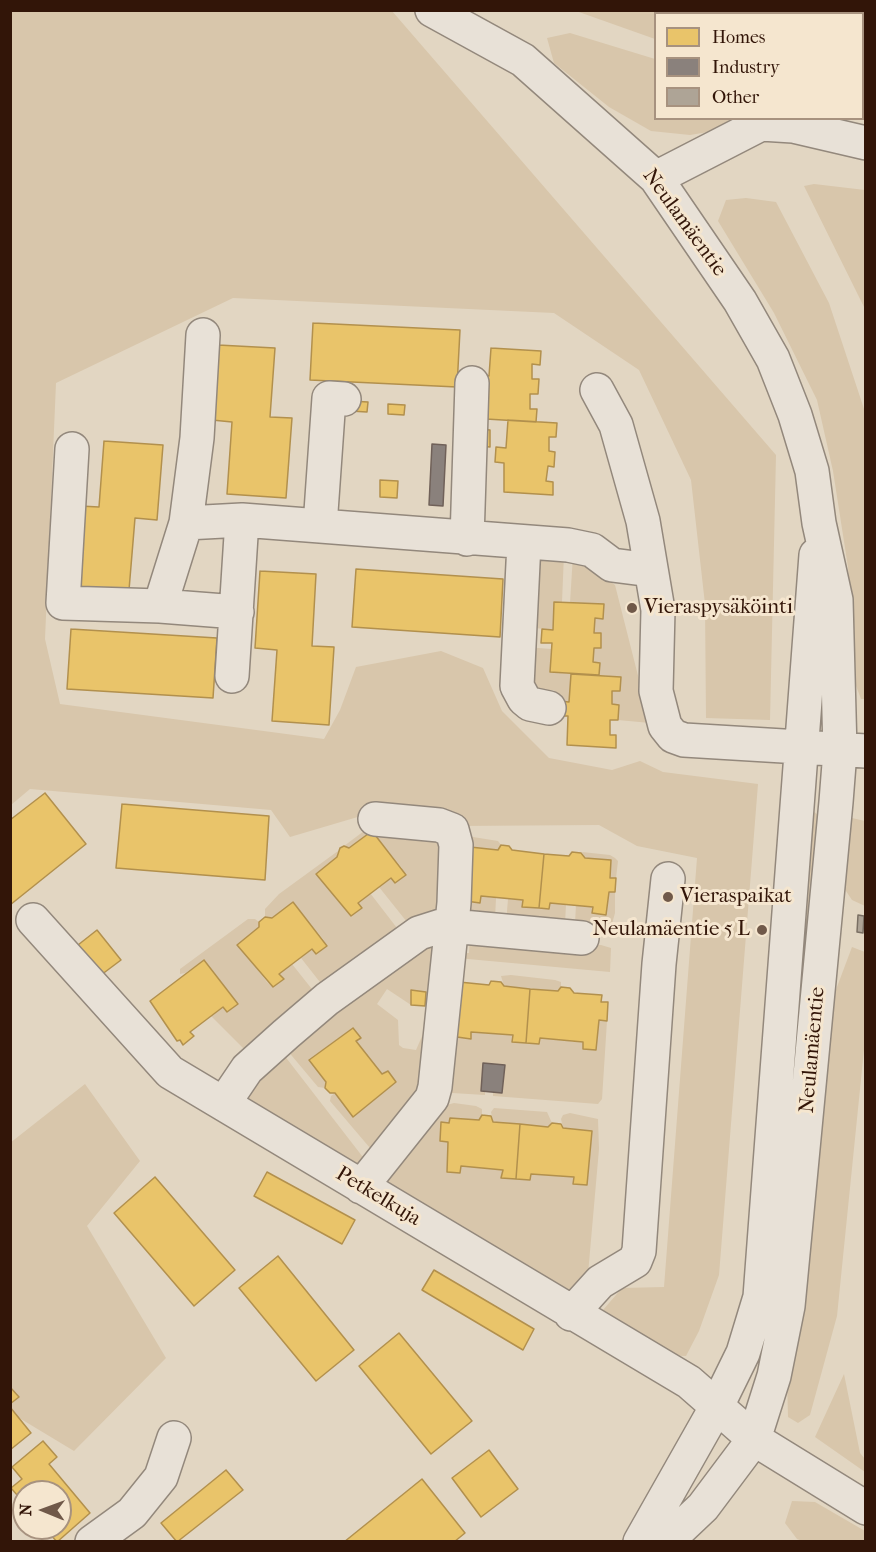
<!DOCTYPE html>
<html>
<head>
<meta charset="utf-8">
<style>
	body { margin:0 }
	#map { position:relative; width:876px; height:1552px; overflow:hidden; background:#e2d6c2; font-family:"IM FELL French Canon",serif }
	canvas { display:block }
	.frame { position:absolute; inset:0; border:12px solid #321508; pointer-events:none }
	.legend { position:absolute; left:654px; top:12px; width:210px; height:108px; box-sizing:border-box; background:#f5e6cf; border:2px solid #a7927f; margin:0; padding:8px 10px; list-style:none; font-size:18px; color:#321508 }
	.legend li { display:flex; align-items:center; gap:12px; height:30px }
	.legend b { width:30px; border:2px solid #a7927f }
	.north { position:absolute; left:12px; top:1480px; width:60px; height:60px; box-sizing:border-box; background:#f5e6cf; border:2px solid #a7927f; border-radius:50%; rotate:271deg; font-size:16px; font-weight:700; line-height:24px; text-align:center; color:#321508 }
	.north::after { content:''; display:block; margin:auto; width:21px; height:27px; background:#705949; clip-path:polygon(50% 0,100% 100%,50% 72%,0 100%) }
</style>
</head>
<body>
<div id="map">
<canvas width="876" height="1552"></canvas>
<div class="frame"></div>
<ul class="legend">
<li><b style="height:16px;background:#e9c46a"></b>Homes</li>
<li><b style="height:16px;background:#8a817c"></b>Industry</li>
<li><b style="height:16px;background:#aea496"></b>Other</li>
</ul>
<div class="north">N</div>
</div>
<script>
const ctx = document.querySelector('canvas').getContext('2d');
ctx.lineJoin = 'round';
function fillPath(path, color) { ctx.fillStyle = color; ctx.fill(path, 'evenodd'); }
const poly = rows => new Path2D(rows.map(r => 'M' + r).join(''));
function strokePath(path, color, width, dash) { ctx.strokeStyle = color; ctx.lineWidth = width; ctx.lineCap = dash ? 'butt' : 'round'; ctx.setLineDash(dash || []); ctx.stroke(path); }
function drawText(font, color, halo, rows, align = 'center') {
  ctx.font = font + ' "IM FELL French Canon",serif'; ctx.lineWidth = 6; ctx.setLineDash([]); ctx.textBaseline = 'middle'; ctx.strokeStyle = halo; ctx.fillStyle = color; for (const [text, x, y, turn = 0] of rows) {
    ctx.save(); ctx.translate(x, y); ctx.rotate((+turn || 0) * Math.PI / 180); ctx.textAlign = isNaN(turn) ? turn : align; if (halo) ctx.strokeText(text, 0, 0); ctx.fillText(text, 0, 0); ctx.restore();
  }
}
const green = poly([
	[688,10,698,13,656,14,655,39,576,11],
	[11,11,392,11,776,455,770,720,706,718,705,604,691,480,639,370,554,313,233,298,56,383,45,639,60,704,324,739,340,710,356,667,441,651,483,668,502,711,549,758,612,770,640,761,663,772,758,784,719,1275,699,1331,686,1356,660,1355,603,1310,622,1288,664,1287,697,858,637,846,599,825,456,826,361,816,290,837,271,810,30,789,11,805],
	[570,33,655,59,656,118,730,119,720,130,690,135,651,131,609,107,554,63,547,38],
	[814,184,865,190,865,309,804,186],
	[746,198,776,202,829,303,865,412,865,699,861,699,855,683,848,567,833,471,817,400,774,313,718,221,726,200],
	[564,554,562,602,554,602,553,630,535,628,529,560],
	[573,555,615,585,650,723,618,720,619,705,612,704,612,691,620,691,621,677,599,675,600,663,593,662,594,648,601,648,601,633,594,633,595,618,603,618,604,605,570,603],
	[526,647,551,649,550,672,571,674,569,702,554,701,554,690,538,690,523,671],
	[813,811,818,815,813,925,792,1149,794,1055],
	[852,818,865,821,865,906,852,900,844,888],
	[368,828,444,834,447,910,411,927,379,887,402,868,372,831,349,848,344,846],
	[473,837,498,841,501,845,498,850,470,847,469,839],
	[338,851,337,857,317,874,351,916,362,908,358,903,370,893,397,928,399,935,323,986,301,958,312,949,327,946,323,939,293,902,272,918,265,917,265,909,279,894],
	[582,852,610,855,615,858,618,861,616,878,610,878,611,860,585,858],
	[609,892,615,892,615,913,610,931,596,934,575,923,576,905,593,907,593,913,605,915],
	[481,896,496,898,495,919,473,923,458,902],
	[508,899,523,900,523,907,549,909,550,903,566,904,565,924,506,923],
	[248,919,255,919,259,922,259,927,238,945,267,982,273,987,283,979,279,974,292,964,319,998,253,1054,244,1049,211,1016,223,1007,227,1012,238,1004,205,960,185,973,180,974,180,969],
	[436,933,427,1008,425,1006,425,992,411,990,411,1005,387,989,377,1004,398,1020,399,1045,403,1048,416,1050,423,1034,435,1035,427,1085,377,1148,370,1148,330,1101,331,1096,335,1093,353,1117,396,1082,388,1071,382,1074,356,1041,361,1038,353,1028,309,1059,326,1082,325,1088,318,1087,287,1050],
	[470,935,601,945,611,948,610,972,457,958,454,953,469,953],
	[852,947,865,952,866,1030,837,1316,810,1415,798,1423,788,1417,787,1379,809,1259,834,995],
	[511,975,555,980,561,982,561,987,558,991,504,986,501,976],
	[599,1020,607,1021,602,1099,598,1104,493,1096,493,1092,502,1093,505,1066,483,1063,481,1091,485,1092,485,1095,452,1093,445,1088,457,1037,470,1039,471,1032,513,1035,513,1042,539,1044,540,1038,596,1044],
	[284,1055,369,1165,361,1172,244,1101,239,1090],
	[85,1084,140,1161,87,1226,166,1358,74,1451,11,1413,10,1143],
	[454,1103,476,1106,482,1109,482,1115,479,1120,450,1118,449,1123,441,1122,440,1141,448,1142,447,1172,460,1173,461,1166,503,1170,502,1177,530,1180,531,1174,573,1177,573,1184,588,1178,592,1131,563,1128,561,1119,563,1115,570,1113,598,1119,599,1149,588,1274,571,1293,379,1182,443,1106],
	[494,1108,547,1112,552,1123,548,1127,493,1122,491,1112],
	[844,1374,860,1453,865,1459,865,1472,815,1437],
	[792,1501,815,1502,865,1531,865,1541,805,1542,797,1539,785,1523]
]);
const homes = poly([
	[313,323,460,330,457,387,310,380,313,323],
	[218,345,275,348,270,417,292,418,286,498,227,494,232,422,212,420,218,345],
	[491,348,541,351,540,365,532,364,532,379,539,379,538,394,530,394,530,409,537,409,536,422,486,419,479,375,489,376,491,348],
	[351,401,368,402,367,412,350,411,351,401],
	[388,404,405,405,404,415,388,414,388,404],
	[508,420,557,423,556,437,549,437,549,451,555,452,554,467,548,466,546,481,553,482,553,495,504,492,504,463,495,462,496,447,506,448,508,420],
	[480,429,490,430,490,447,480,446,480,429],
	[104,441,163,445,157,520,135,518,129,590,73,586,80,506,99,507,104,441],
	[380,480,398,481,397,498,380,497,380,480],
	[356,569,503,579,500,637,352,627,356,569],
	[260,571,316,574,312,646,334,647,329,725,272,721,277,650,255,648,260,571],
	[554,602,604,604,603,619,595,618,594,633,601,633,601,648,594,648,593,662,600,663,599,675,550,672,552,643,541,643,542,629,553,630,554,602],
	[71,629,217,638,213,698,67,689,71,629],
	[571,674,621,677,620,691,612,691,612,704,619,705,618,720,610,720,610,735,616,735,616,748,567,745,568,716,558,716,559,701,569,702,571,674],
	[45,793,86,844,10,905,10,820,45,793],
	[122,804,269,816,265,880,116,868,122,804],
	[372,831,406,875,395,883,391,878,358,903,362,908,351,916,316,874,337,857,340,848,344,846,349,848,372,831],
	[501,845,509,846,512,850,544,854,539,908,522,907,523,900,481,896,480,903,466,901,470,847,498,850,501,845],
	[572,852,581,853,585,858,611,860,610,878,616,878,615,892,609,892,606,915,592,913,593,907,550,903,549,909,539,908,544,854,569,856,572,852],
	[293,902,327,946,316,954,312,949,279,974,284,979,273,987,237,945,259,927,259,922,265,917,272,918,293,902],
	[97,930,121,960,101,975,78,945,97,930],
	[204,960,238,1004,227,1012,223,1007,190,1032,194,1036,183,1045,180,1040,177,1041,150,1001,204,960],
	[491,981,501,982,504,986,530,989,526,1043,512,1042,513,1035,471,1032,471,1039,457,1037,459,982,489,985,491,981],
	[561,987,570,988,574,993,602,995,601,1002,608,1002,607,1021,599,1020,596,1050,583,1049,583,1042,540,1038,539,1044,526,1043,530,989,558,991,561,987],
	[411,990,426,992,425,1006,411,1005,411,990],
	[353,1028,361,1038,356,1041,382,1074,388,1071,396,1082,353,1117,335,1093,330,1093,325,1088,326,1082,309,1060,353,1028],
	[482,1115,491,1116,493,1122,520,1124,516,1179,501,1178,503,1170,461,1166,460,1173,447,1172,448,1142,440,1141,441,1122,449,1123,450,1118,479,1120,482,1115],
	[552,1123,561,1124,563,1128,592,1131,587,1185,573,1184,574,1177,531,1174,530,1180,516,1179,520,1124,548,1127,552,1123],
	[267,1172,355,1220,342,1244,254,1196,267,1172],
	[155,1177,235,1270,194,1306,114,1213,155,1177],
	[278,1256,354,1350,316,1381,239,1288,278,1256],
	[434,1270,534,1329,523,1350,422,1290,434,1270],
	[399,1333,472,1421,431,1454,359,1366,399,1333],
	[10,1387,19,1397,10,1404,10,1387],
	[10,1407,31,1433,10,1450,10,1407],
	[43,1441,57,1457,49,1464,90,1513,57,1542,45,1528,60,1528,60,1492,24,1492,24,1503,11,1488,22,1479,12,1467,43,1441],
	[489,1450,518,1489,481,1517,452,1478,489,1450],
	[226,1470,243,1490,177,1542,161,1523,226,1470],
	[422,1479,465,1533,454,1542,344,1542,422,1479]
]);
const industry = poly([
	[432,444,446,445,443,506,429,505,432,444],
	[483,1063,505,1065,502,1093,481,1091,483,1063]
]);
const building = poly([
	[858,915,864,916,863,933,857,932,858,915]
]);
const minor = poly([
	[432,10,523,60,656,178,740,301,773,359,795,415,812,471,819,523,836,600,840,751,836,802,788,1306,774,1376,754,1439,703,1507,666,1542],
	[656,178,761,124,793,126,866,143],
	[597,390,616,425,643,521,658,610,656,691,665,726,673,736,684,740,866,751],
	[72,449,63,603,160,606,186,523,242,520,568,545,592,550,612,565,651,570],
	[186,523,197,438,203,335],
	[320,526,329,398,344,399],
	[467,539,472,383],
	[524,543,517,686,524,699,530,704,549,708],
	[160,606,237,612],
	[232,676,242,520],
	[33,920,170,1072,689,1382,754,1439,866,1508],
	[224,1103,247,1069,286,1034,327,999,419,933,441,926,451,926,582,938],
	[361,1187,432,1098,435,1087,454,903,456,845,452,830,439,825,375,819],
	[571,1314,600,1282,635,1261,639,1251,659,964,668,879],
	[92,1542,132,1513,161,1477,174,1438],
	[640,1542,717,1406,743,1353,760,1297,816,555]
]);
const markers = [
	[632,608,6,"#705949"],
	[668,897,6,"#705949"],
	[762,930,6,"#705949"]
];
const streetNames = [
	["Neulamäentie",684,223,54],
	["Neulamäentie",813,1050,-85],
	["Petkelkuja",378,1197,31]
];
const poiNames = [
	["Vieraspysäköinti",644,608],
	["Vieraspaikat",680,897],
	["Neulamäentie 5 L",750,930,"right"]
];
fillPath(green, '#d8c6ab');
fillPath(homes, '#e9c46a');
strokePath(homes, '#b2904d', 1.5);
fillPath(industry, '#8a817c');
strokePath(industry, '#706159', 1.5);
fillPath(building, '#aea496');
strokePath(building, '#7a6f63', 1.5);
strokePath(minor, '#93887c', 36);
strokePath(minor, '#e8e1d7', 33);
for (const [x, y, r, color] of markers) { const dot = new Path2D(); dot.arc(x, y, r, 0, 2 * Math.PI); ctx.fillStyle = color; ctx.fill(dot); strokePath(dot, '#f5e6cf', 2); }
drawText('21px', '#321508', '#f5e6cf', streetNames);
drawText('21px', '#321508', '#f5e6cf', poiNames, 'left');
</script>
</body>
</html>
